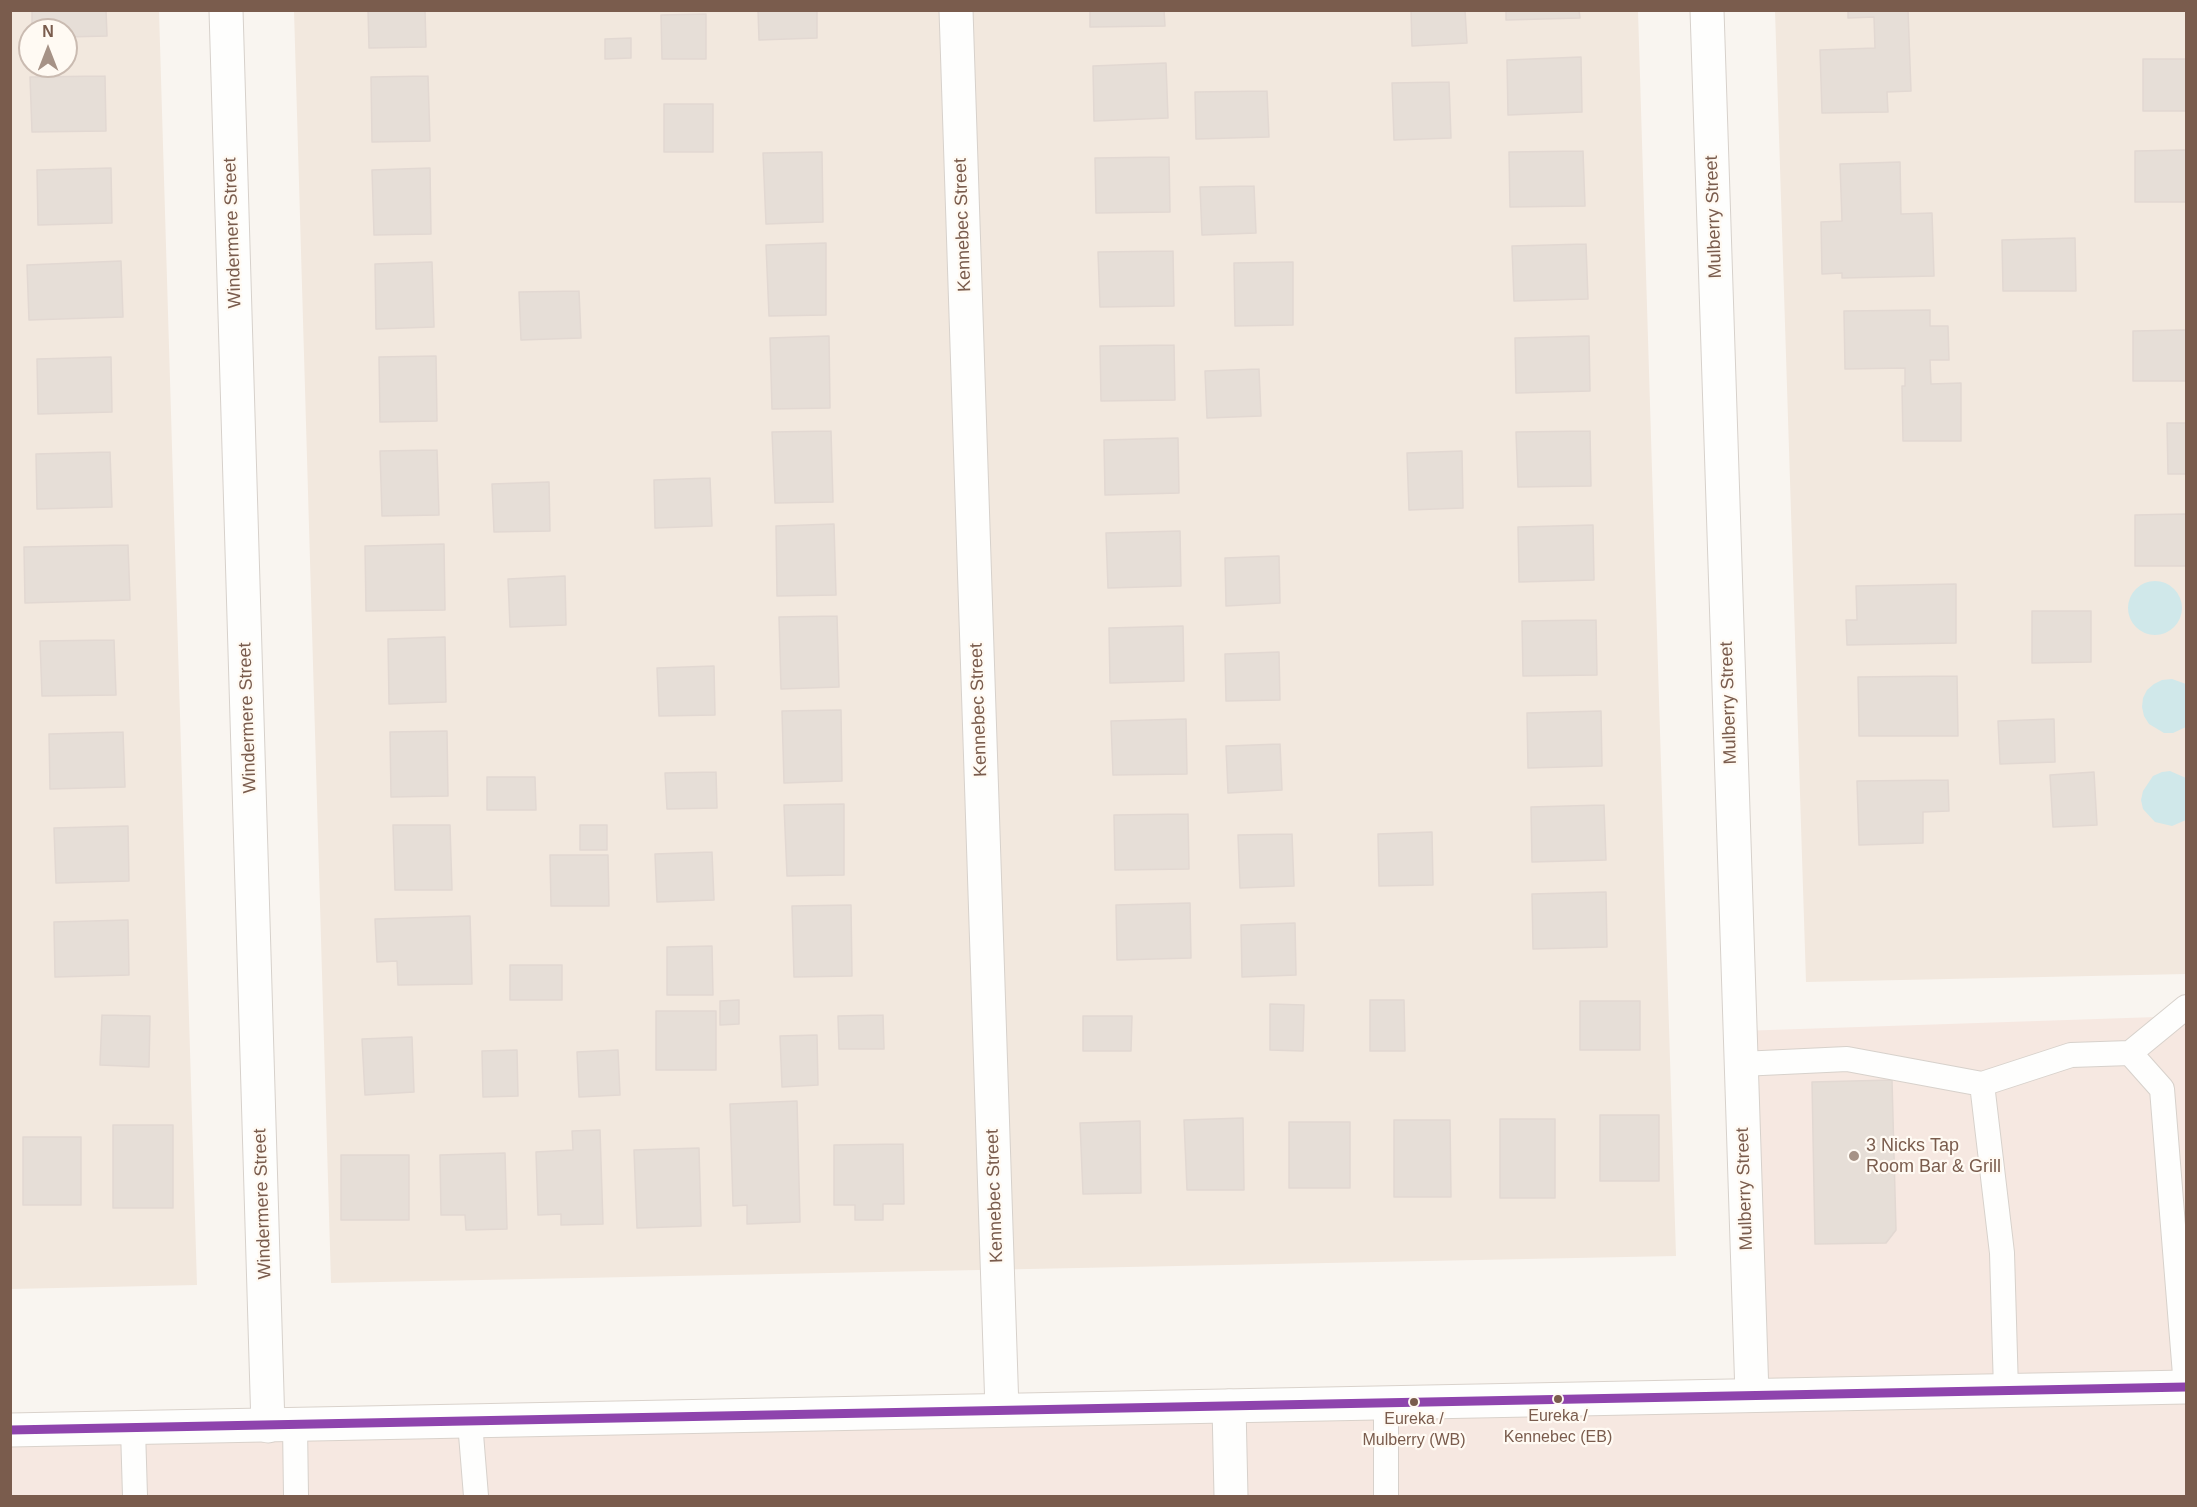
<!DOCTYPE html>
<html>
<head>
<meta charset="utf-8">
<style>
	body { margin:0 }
	#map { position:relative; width:2197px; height:1507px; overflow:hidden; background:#f9f5f0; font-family:Helvetica,sans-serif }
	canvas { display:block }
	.frame { position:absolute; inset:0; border:12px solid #7a5c4d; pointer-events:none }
	.north { position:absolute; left:18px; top:18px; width:60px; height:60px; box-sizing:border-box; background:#fffaf3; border:2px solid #cabbb1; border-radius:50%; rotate:0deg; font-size:16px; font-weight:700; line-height:24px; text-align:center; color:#7a5c4d }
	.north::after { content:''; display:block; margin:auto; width:21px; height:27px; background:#a69286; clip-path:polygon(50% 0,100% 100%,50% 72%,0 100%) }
</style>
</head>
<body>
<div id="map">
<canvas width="2197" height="1507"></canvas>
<div class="frame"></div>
<div class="north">N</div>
</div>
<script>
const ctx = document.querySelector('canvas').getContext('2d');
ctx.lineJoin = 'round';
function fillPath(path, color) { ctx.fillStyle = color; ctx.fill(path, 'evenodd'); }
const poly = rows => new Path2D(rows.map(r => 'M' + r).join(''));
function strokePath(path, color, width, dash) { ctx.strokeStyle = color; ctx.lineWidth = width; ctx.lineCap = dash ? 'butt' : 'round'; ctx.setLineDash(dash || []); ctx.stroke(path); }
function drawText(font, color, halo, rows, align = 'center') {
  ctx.font = font + ' Helvetica,sans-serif'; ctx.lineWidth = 4.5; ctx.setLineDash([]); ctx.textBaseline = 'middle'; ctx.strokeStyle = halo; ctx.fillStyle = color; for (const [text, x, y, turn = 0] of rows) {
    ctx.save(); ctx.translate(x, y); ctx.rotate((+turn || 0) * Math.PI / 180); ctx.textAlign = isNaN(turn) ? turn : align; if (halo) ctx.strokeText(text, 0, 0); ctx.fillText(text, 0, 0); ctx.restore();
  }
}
const residential = poly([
	[10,11,159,11,197,1285,11,1289],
	[30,30,66,30,66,66,30,66],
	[294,11,1638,11,1676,1256,331,1283],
	[1775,11,2186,11,2186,974,1806,982]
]);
const commercial = poly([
	[2186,1016,2186,1496,11,1496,10,1430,1751,1395,1740,1031]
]);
const water = poly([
	'2128 608a27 27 0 1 1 54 0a27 27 0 1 1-54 0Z',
	[2172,679,2186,684,2186,727,2173,733,2164,733,2149,724,2144,716,2142,707,2143,698,2147,690,2154,684,2162,680],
	[2170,771,2186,778,2186,820,2172,826,2155,822,2143,809,2141,800,2143,791,2153,776,2162,772]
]);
const building = poly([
	[32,10,106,10,107,36,66,37,66,30,32,30,32,10],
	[368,10,425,10,426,47,369,48,368,10],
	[758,10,817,10,817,38,759,40,758,10],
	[1090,10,1164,10,1165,26,1090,27,1090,10],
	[1411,10,1465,10,1467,43,1412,46,1411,10],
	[1506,10,1579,10,1580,18,1506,20,1506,10],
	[1848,10,1908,10,1911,91,1887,92,1888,112,1822,113,1820,50,1875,48,1874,17,1848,18,1848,10],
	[706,14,706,59,662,59,661,15,706,14],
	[631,38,631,58,605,59,605,39,631,38],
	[1581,57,1582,112,1508,115,1507,60,1581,57],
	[2143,59,2186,59,2186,111,2143,111,2143,59],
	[1166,63,1168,118,1094,121,1093,66,1166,63],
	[105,76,106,131,32,132,30,77,105,76],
	[428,76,430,141,372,142,371,77,428,76],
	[1449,82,1451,138,1394,140,1392,83,1449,82],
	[1267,91,1269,137,1196,139,1195,92,1267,91],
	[664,104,713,104,713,152,664,152,664,104],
	[2186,150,2186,202,2135,202,2135,151,2186,150],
	[1583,151,1585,206,1510,207,1509,152,1583,151],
	[822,152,823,222,766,224,763,153,822,152],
	[1169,157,1170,212,1096,213,1095,158,1169,157],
	[1900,162,1901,214,1932,213,1934,276,1842,278,1842,273,1822,274,1821,222,1842,221,1840,164,1900,162],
	[111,168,112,223,38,225,37,170,111,168],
	[430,168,431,234,374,235,372,170,430,168],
	[1254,186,1256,233,1202,235,1200,187,1254,186],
	[2075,238,2076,291,2003,291,2002,240,2075,238],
	[826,243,826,315,769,316,766,245,826,243],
	[1586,244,1588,299,1514,301,1512,246,1586,244],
	[1173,251,1174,306,1100,307,1098,252,1173,251],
	[121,261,123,317,29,320,27,265,121,261],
	[432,262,434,327,376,329,375,264,432,262],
	[1293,262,1293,325,1235,326,1234,263,1293,262],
	[579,291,581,338,521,340,519,292,579,291],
	[1930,310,1930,326,1948,326,1949,360,1930,360,1931,384,1961,383,1961,441,1903,441,1902,386,1905,386,1905,368,1845,369,1844,311,1930,310],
	[2186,330,2186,381,2133,381,2133,331,2186,330],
	[829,336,830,408,772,409,770,338,829,336],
	[1589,336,1590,391,1516,393,1515,338,1589,336],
	[1174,345,1175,400,1101,401,1100,346,1174,345],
	[436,356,437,421,380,422,379,357,436,356],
	[111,357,112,412,38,414,37,359,111,357],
	[1259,369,1261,416,1207,418,1205,371,1259,369],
	[2167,423,2186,423,2186,474,2168,474,2167,423],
	[831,431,833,502,775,503,772,432,831,431],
	[1590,431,1591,486,1518,487,1516,432,1590,431],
	[1178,438,1179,493,1105,495,1104,440,1178,438],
	[437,450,439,515,382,516,380,451,437,450],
	[1462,451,1463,508,1409,510,1407,453,1462,451],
	[110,452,112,507,37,509,36,454,110,452],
	[710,478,712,526,655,528,654,480,710,478],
	[549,482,550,531,494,532,492,484,549,482],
	[2186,514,2186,566,2135,566,2135,515,2186,514],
	[834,524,836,595,777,596,776,526,834,524],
	[1593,525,1594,580,1519,582,1518,527,1593,525],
	[1180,531,1181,586,1108,588,1106,533,1180,531],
	[444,544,445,610,366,611,365,546,444,544],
	[128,545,130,600,25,603,24,547,128,545],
	[1279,556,1280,603,1226,606,1225,558,1279,556],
	[565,576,566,625,510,627,508,579,565,576],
	[1956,584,1956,643,1847,645,1846,620,1857,620,1856,586,1956,584],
	[2032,611,2091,611,2091,662,2032,663,2032,611],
	[837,616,839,687,781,689,779,617,837,616],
	[1596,620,1597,675,1523,676,1522,621,1596,620],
	[1183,626,1184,681,1110,683,1109,628,1183,626],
	[445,637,446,702,389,704,388,639,445,637],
	[114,640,116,695,42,696,40,641,114,640],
	[1279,652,1280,700,1226,701,1225,654,1279,652],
	[714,666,715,715,659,716,657,668,714,666],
	[1957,676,1958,736,1859,736,1858,677,1957,676],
	[841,710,842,781,784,783,782,711,841,710],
	[1601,711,1602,766,1528,768,1527,713,1601,711],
	[1186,719,1187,774,1113,775,1111,721,1186,719],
	[2054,719,2055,762,2000,764,1998,721,2054,719],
	[447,731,448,796,391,797,390,732,447,731],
	[123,732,125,787,50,789,49,734,123,732],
	[1280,744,1282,790,1228,793,1226,746,1280,744],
	[716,772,717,808,667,809,665,773,716,772],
	[2094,772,2097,825,2053,827,2050,775,2094,772],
	[487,777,535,777,536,810,487,810,487,777],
	[1948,780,1949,811,1923,812,1923,843,1859,845,1857,781,1948,780],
	[844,804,844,875,787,876,784,805,844,804],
	[1604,805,1606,860,1532,862,1531,807,1604,805],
	[1188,814,1189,869,1115,870,1114,815,1188,814],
	[393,825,450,825,452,890,395,890,393,825],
	[580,825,607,825,607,850,580,850,580,825],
	[128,826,129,881,56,883,54,828,128,826],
	[1432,832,1433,885,1379,886,1378,834,1432,832],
	[1292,834,1294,886,1240,888,1238,835,1292,834],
	[712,852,714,900,657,902,655,854,712,852],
	[550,855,608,855,609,906,551,906,550,855],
	[1606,892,1607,947,1533,949,1532,894,1606,892],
	[1190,903,1191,958,1117,960,1116,905,1190,903],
	[851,905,852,976,794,977,792,906,851,905],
	[470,916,472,984,398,985,397,961,377,962,375,919,470,916],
	[128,920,129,975,55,977,54,922,128,920],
	[1295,923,1296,975,1242,977,1241,925,1295,923],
	[712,946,713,995,667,995,667,947,712,946],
	[510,965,562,965,562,1000,510,1000,510,965],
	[739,1000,739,1024,720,1025,720,1001,739,1000],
	[1370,1000,1404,1000,1405,1051,1370,1051,1370,1000],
	[1580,1001,1640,1001,1640,1050,1580,1050,1580,1001],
	[1270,1004,1304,1005,1303,1051,1270,1050,1270,1004],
	[656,1011,716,1011,716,1070,656,1070,656,1011],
	[102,1015,150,1016,149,1067,100,1065,102,1015],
	[883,1015,884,1049,839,1049,838,1016,883,1015],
	[1083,1016,1132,1016,1131,1051,1083,1051,1083,1016],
	[817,1035,818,1085,782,1087,780,1036,817,1035],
	[412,1037,414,1092,365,1095,362,1039,412,1037],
	[517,1050,518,1096,483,1097,482,1051,517,1050],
	[618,1050,620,1095,579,1097,577,1052,618,1050],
	[1892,1080,1896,1230,1886,1243,1815,1244,1812,1082,1892,1080],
	[797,1101,800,1222,747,1224,747,1205,733,1206,730,1104,797,1101],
	[1600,1115,1659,1115,1659,1181,1600,1181,1600,1115],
	[1243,1118,1244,1190,1187,1190,1184,1120,1243,1118],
	[1500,1119,1555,1119,1555,1198,1500,1198,1500,1119],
	[1394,1120,1450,1120,1451,1197,1394,1197,1394,1120],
	[1140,1121,1141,1193,1083,1194,1080,1123,1140,1121],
	[1289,1122,1350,1122,1350,1188,1289,1188,1289,1122],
	[113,1125,173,1125,173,1208,113,1208,113,1125],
	[600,1130,603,1224,561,1225,561,1214,538,1215,536,1152,573,1150,572,1131,600,1130],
	[23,1137,81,1137,81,1205,23,1205,23,1137],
	[903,1144,904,1204,883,1204,883,1220,855,1220,855,1205,834,1205,834,1145,903,1144],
	[699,1148,701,1226,637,1228,634,1150,699,1148],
	[505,1153,507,1229,466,1230,465,1215,441,1215,440,1155,505,1153],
	[341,1155,409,1155,409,1220,341,1220,341,1155]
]);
const service = poly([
	[2130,1053,2186,1007],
	[1741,1064,1847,1059,1982,1084,2002,1253,2006,1390],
	[1982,1084,2071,1055,2130,1053,2162,1089,2186,1387],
	[1386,1403,1386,1496],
	[470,1422,476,1496],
	[295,1425,296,1496],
	[133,1429,135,1496]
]);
const minor = poly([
	[226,10,268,1426],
	[956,10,1002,1410],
	[1707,10,1752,1395],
	[1229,1406,1231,1496]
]);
const secondary = poly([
	[10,1430,2186,1387]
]);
const bus1 = poly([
	[10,1430,2186,1387]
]);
const markers = [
	[1854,1156,6,"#a69286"],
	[1558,1399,5,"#7a5c4d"],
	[1414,1402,5,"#7a5c4d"]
];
const busNames = [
	["Eureka /",1558,1417],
	["Kennebec (EB)",1558,1438],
	["Eureka /",1414,1420],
	["Mulberry (WB)",1414,1441]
];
const streetNames = [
	["Mulberry Street",1714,217,-92],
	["Kennebec Street",963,225,-92],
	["Windermere Street",233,233,-92],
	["Mulberry Street",1729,703,-92],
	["Kennebec Street",979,710,-92],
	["Windermere Street",248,718,-92],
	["Mulberry Street",1745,1189,-92],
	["Kennebec Street",995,1196,-92],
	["Windermere Street",263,1204,-92]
];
const poiNames = [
	["3 Nicks Tap",1866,1146],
	["Room Bar & Grill",1866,1167]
];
fillPath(residential, '#f2e8de');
fillPath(commercial, '#f6e8e1');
fillPath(water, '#d0e8ea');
fillPath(building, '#e6ded7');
strokePath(building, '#e2d8d2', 1.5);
strokePath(service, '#d7d1cb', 26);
strokePath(minor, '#d7d1cb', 35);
strokePath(secondary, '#d9d2cb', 35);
strokePath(service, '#fefefd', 24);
strokePath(minor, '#fefefd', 33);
strokePath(secondary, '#fefefd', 33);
strokePath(bus1, '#8e44ad', 9);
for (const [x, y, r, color] of markers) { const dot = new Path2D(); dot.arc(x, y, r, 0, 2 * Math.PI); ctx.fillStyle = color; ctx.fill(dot); strokePath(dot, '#fffaf3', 2); }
drawText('16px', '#7a5c4d', '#fffaf3', busNames);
drawText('18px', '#7a5c4d', '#fffaf3', streetNames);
drawText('18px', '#7a5c4d', '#fffaf3', poiNames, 'left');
</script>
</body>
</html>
